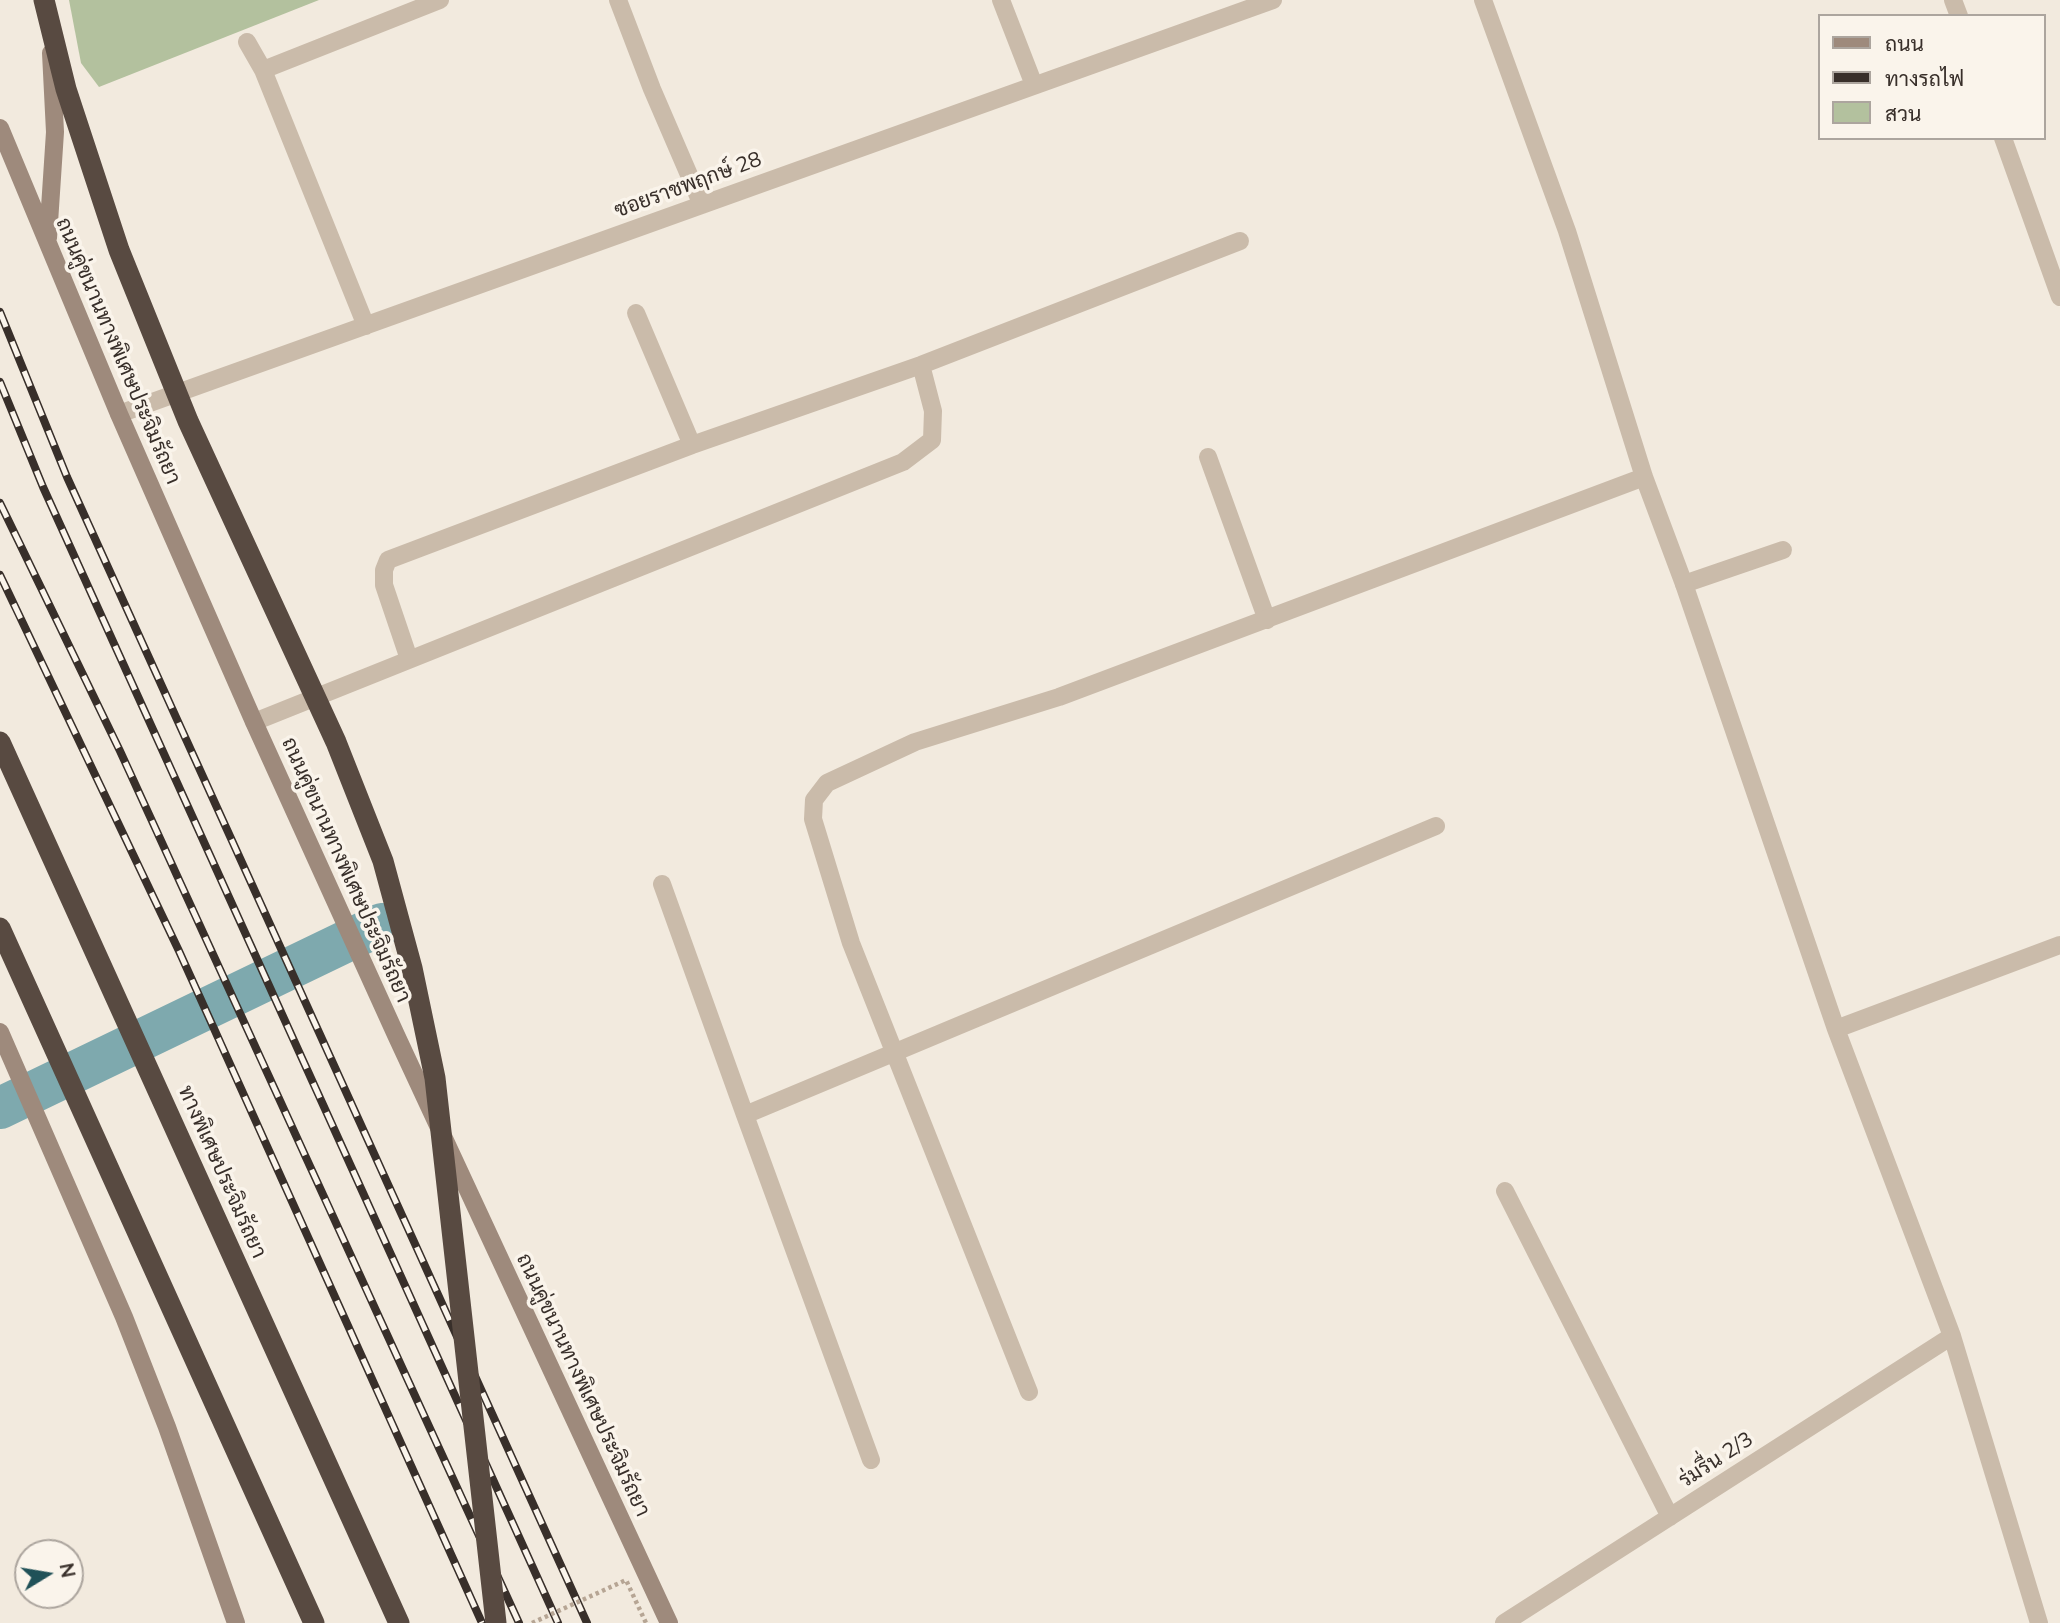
<!DOCTYPE html>
<html>
<head>
<meta charset="utf-8">
<style>
	body { margin:0 }
	#map { position:relative; width:2060px; height:1623px; overflow:hidden; background:#f2eade; font-family:Mulish,Sarabun,sans-serif }
	canvas { display:block }
	.legend { position:absolute; left:1818px; top:14px; width:228px; height:126px; box-sizing:border-box; background:#faf4eb; border:2px solid #aca59e; margin:0; padding:9px 12px; list-style:none; font-size:21px; color:#382f2a }
	.legend li { display:flex; align-items:center; gap:14px; height:35px }
	.legend b { width:35px; border:2px solid #aca59e }
	.north { position:absolute; left:14px; top:1539px; width:70px; height:70px; box-sizing:border-box; background:#faf4eb; border:2px solid #aca59e; border-radius:50%; rotate:79deg; font-size:19px; font-weight:700; line-height:28px; text-align:center; color:#382f2a }
	.north::after { content:''; display:block; margin:auto; width:24px; height:32px; background:#205158; clip-path:polygon(50% 0,100% 100%,50% 72%,0 100%) }
</style>
</head>
<body>
<div id="map">
<canvas width="2060" height="1623"></canvas>
<ul class="legend">
<li><b style="height:9px;background:#9e8a7c"></b>ถนน</li>
<li><b style="height:9px;background:#382f2a"></b>ทางรถไฟ</li>
<li><b style="height:19px;background:#b3c19e"></b>สวน</li>
</ul>
<div class="north">N</div>
</div>
<script>
const ctx = document.querySelector('canvas').getContext('2d');
ctx.lineJoin = 'round';
function fillPath(path, color) { ctx.fillStyle = color; ctx.fill(path, 'evenodd'); }
const poly = rows => new Path2D(rows.map(r => 'M' + r).join(''));
function strokePath(path, color, width, dash) { ctx.strokeStyle = color; ctx.lineWidth = width; ctx.lineCap = dash ? 'butt' : 'round'; ctx.setLineDash(dash || []); ctx.stroke(path); }
function drawText(font, color, halo, rows, align = 'center') {
  ctx.font = font + ' Mulish,Sarabun,sans-serif'; ctx.lineWidth = 7; ctx.setLineDash([]); ctx.textBaseline = 'middle'; ctx.strokeStyle = halo; ctx.fillStyle = color; for (const [text, x, y, turn = 0] of rows) {
    ctx.save(); ctx.translate(x, y); ctx.rotate((+turn || 0) * Math.PI / 180); ctx.textAlign = isNaN(turn) ? turn : align; if (halo) ctx.strokeText(text, 0, 0); ctx.fillText(text, 0, 0); ctx.restore();
  }
}
const green = poly([
	[69,0,319,0,99,87,81,63]
]);
const canal = poly([
	[0,1108,382,924]
]);
const lane = poly([
	[636,313,692,445],
	[1208,457,1267,620],
	[1684,584,1783,550],
	[409,659,384,585,384,570,388,560,692,445,921,365,1240,241],
	[254,722,903,462,932,440,933,411,921,365]
]);
const street = poly([
	[618,0,652,89,702,205],
	[1001,0,1034,85],
	[1483,0,1567,231,1644,477,1684,584,1836,1029,1952,1336,2039,1623],
	[1953,0,1959,16],
	[247,42,263,70,366,326],
	[263,70,440,0],
	[2003,138,2060,297],
	[119,414,1273,0],
	[662,884,745,1115,1436,826],
	[1836,1029,2060,945],
	[745,1115,871,1460],
	[1505,1191,1670,1517],
	[1029,1392,851,943,813,819,814,800,827,783,915,742,1059,697,1644,477],
	[1504,1623,1952,1336]
]);
const secondary = poly([
	[0,128,119,414,254,722,396,1035,669,1623],
	[48,238,55,132,51,53],
	[0,1032,124,1317,167,1427,236,1623]
]);
const highway = poly([
	[0,742,399,1623],
	[0,928,314,1623]
]);
const rail = poly([
	[0,312,67,477,587,1623],
	[0,382,43,487,558,1623],
	[0,503,120,751,519,1623],
	[0,575,179,951,482,1623]
]);
const pathBridge = poly([
	[532,1623,626,1580,646,1623]
]);
const highwayBridge = poly([
	[44,0,66,89,119,250,188,421,336,742,383,861,412,968,435,1078,496,1623]
]);
const streetNames = [
	["ซอยราชพฤกษ์ 28",688,185,-20],
	["ถนนคู่ขนานทางพิเศษประจิมรัถยา",118,351,67],
	["ถนนคู่ขนานทางพิเศษประจิมรัถยา",346,870,66],
	["ทางพิเศษประจิมรัถยา",222,1172,66],
	["ถนนคู่ขนานทางพิเศษประจิมรัถยา",583,1385,65],
	["ร่มรื่น 2/3",1716,1460,-33]
];
fillPath(green, '#b3c19e');
strokePath(canal, '#7ea9ae', 42);
strokePath(lane, '#cabbaa', 18);
strokePath(street, '#cabbaa', 18);
strokePath(secondary, '#9e8a7c', 18);
strokePath(highway, '#584a41', 21);
strokePath(rail, '#382f2a', 8);
strokePath(rail, '#faf4eb', 5, [16]);
strokePath(pathBridge, '#b6a594', 4.5, [3.5, 3.5]);
strokePath(highwayBridge, '#584a41', 21);
drawText('21px', '#382f2a', '#faf4eb', streetNames);
</script>
</body>
</html>
